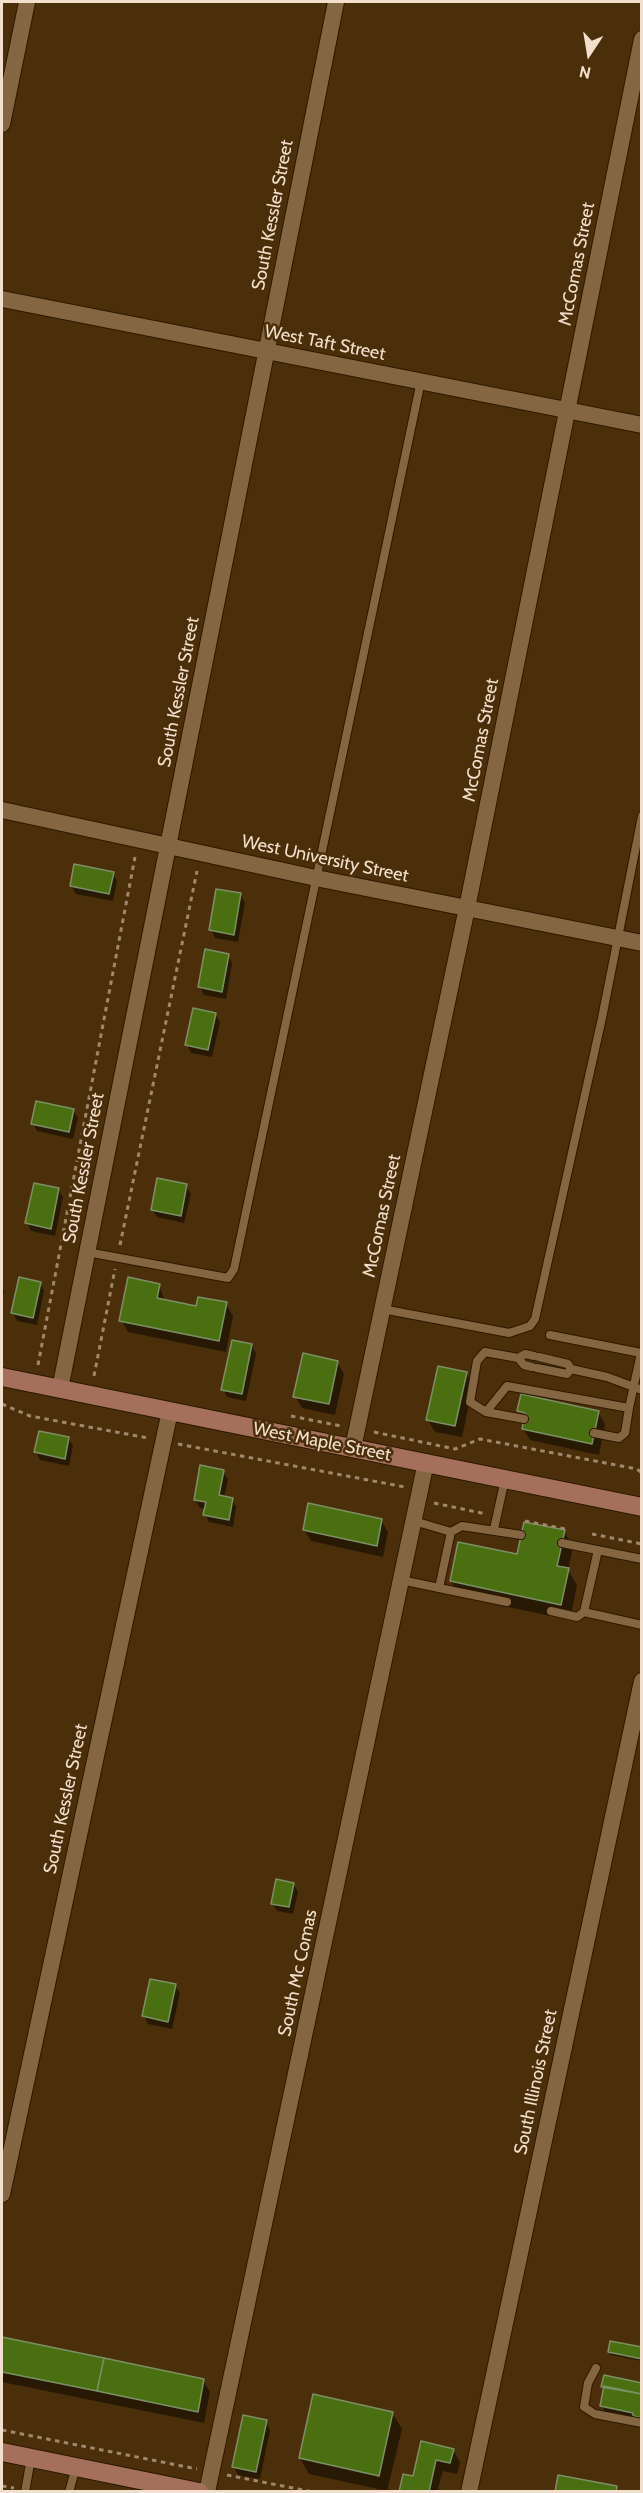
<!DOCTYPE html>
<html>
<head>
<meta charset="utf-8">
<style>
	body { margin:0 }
	#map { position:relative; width:643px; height:2493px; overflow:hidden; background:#4b2f0a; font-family:Cabin,sans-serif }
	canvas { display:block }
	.frame { position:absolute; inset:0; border:3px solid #f2e0cd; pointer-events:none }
	.north { position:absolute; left:559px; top:24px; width:60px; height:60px; -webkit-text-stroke:4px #4b2f0a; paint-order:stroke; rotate:192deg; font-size:16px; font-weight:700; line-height:24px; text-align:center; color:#f2e0cd }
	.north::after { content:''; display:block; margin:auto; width:21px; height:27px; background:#f2e0cd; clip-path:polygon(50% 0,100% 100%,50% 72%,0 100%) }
</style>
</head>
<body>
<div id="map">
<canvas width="643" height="2493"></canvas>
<div class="frame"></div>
<div class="north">N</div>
</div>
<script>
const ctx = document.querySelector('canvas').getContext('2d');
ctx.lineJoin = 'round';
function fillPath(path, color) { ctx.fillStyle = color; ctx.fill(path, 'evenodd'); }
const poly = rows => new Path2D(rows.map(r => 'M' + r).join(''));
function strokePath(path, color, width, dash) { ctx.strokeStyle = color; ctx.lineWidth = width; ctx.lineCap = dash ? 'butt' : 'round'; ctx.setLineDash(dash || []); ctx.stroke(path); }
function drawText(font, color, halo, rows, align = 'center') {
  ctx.font = font + ' Cabin,sans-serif'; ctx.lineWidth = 5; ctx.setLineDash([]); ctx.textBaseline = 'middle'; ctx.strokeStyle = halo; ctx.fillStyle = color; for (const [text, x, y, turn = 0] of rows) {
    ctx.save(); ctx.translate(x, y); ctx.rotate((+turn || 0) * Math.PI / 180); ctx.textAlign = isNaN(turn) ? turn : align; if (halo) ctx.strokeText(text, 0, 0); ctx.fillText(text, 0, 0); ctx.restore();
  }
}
const shadow = poly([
	[113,874,117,881,113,901,76,894,71,886],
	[241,895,245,903,238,942,215,938,211,930],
	[228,955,232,963,226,999,204,995,200,987],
	[215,1014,220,1022,212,1057,191,1053,187,1045],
	[73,1110,78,1118,73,1139,37,1131,33,1124],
	[186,1186,191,1194,184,1223,157,1217,152,1209],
	[58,1189,63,1197,55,1236,31,1231,27,1223],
	[40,1283,44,1291,37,1325,17,1321,13,1313],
	[159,1285,165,1301,197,1307,226,1304,233,1316,226,1352,128,1332,121,1320],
	[2,1286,4,1291,2,1304],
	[252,1346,256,1354,246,1401,227,1397,223,1389],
	[337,1362,344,1374,335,1415,302,1408,295,1396],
	[466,1373,473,1385,462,1437,435,1432,428,1420],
	[519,1411,598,1412,605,1424,599,1455,530,1440,523,1429,525,1421],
	[68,1438,73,1446,69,1466,40,1460,36,1452],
	[223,1472,228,1479,224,1498,232,1499,236,1507,233,1527,209,1522,205,1514,206,1509,200,1508,195,1500],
	[381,1520,388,1532,383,1557,311,1541,304,1530],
	[564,1531,573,1547,568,1570,577,1585,570,1620,460,1597,451,1581,518,1556],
	[293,1884,298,1892,293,1914,277,1911,272,1903],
	[175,1986,180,1993,172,2029,148,2024,144,2016],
	[2,2338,203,2380,210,2392,204,2423,2,2382],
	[642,2349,642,2361,611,2355,609,2352],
	[642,2384,642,2426,608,2417,601,2405,605,2389],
	[392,2413,402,2429,387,2491,309,2474,300,2458],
	[266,2422,270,2430,260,2479,238,2475,234,2467],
	[423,2443,453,2450,460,2462,457,2474,443,2471,437,2492,400,2492,414,2478]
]);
const building = poly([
	[74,864,114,872,109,894,70,886,74,864],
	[216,889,241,893,234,935,209,930,216,889],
	[205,949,229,954,222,992,198,987,205,949],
	[193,1008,216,1013,208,1050,185,1045,193,1008],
	[36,1101,74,1109,69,1132,31,1124,36,1101],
	[157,1178,187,1184,181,1216,151,1210,157,1178],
	[34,1183,59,1188,51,1229,25,1223,34,1183],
	[19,1277,41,1282,33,1318,11,1313,19,1277],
	[128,1277,160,1284,157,1298,196,1306,198,1297,227,1302,219,1341,119,1321,128,1277],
	[232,1340,252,1344,242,1394,221,1390,232,1340],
	[303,1353,338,1361,329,1404,293,1397,303,1353],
	[438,1366,467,1372,455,1426,426,1420,438,1366],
	[521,1394,599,1411,592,1444,522,1429,525,1413,517,1411,521,1394],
	[39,1431,69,1437,65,1459,34,1452,39,1431],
	[200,1465,224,1470,219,1495,233,1498,229,1520,203,1515,206,1502,194,1500,200,1465],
	[308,1503,382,1519,377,1546,303,1530,308,1503],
	[524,1522,565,1530,557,1566,569,1568,561,1605,450,1581,458,1542,517,1554,524,1522],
	[276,1879,294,1883,289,1907,271,1904,276,1879],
	[150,1979,176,1984,168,2022,142,2016,150,1979],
	[2,2337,104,2358,97,2391,2,2372,2,2337],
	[610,2341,642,2347,642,2359,608,2352,610,2341],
	[104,2358,204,2379,198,2412,97,2391,104,2358],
	[604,2375,642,2383,642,2394,601,2387,604,2375],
	[604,2386,642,2394,642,2418,633,2416,633,2413,600,2406,604,2386],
	[313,2394,393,2412,379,2476,299,2458,313,2394],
	[243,2415,267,2420,256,2472,232,2467,243,2415],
	[421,2441,454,2449,450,2463,436,2460,429,2492,399,2492,403,2474,413,2476,421,2441],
	[558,2475,617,2486,616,2492,555,2492,558,2475]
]);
const path = poly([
	[120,1245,197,871],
	[38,1365,135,857],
	[94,1376,115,1269],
	[2,1404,30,1416,148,1438],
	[291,1416,341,1426],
	[374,1432,455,1449,480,1439,637,1469,642,1473],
	[178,1444,405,1487],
	[434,1503,486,1514],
	[525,1521,565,1529],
	[592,1534,642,1544],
	[2,2430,197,2469],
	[227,2475,313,2492],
	[2,2486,14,2488]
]);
const lane = poly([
	[87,1252,228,1278,234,1269,421,381],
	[382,1309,509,1333,530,1326,535,1319,602,1018,642,816],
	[539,1357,568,1364,571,1369],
	[518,1358,525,1354,534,1356],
	[537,1368,567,1374,571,1369,607,1377,642,1390],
	[486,1412,507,1386,629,1408,641,1353,550,1335],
	[524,1419,486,1412,470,1402,477,1361,485,1352,518,1358,524,1365,532,1367],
	[594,1433,619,1438,625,1433,629,1408],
	[414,1521,451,1532],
	[494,1529,505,1479],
	[562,1543,642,1559],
	[598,1550,584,1612,642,1625],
	[401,1580,439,1588],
	[507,1602,439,1588,451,1532,462,1526,521,1535],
	[551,1611,577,1617,584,1612],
	[596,2368,588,2383,584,2407,595,2414,642,2423],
	[25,2492,31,2458],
	[69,2492,76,2467]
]);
const street = poly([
	[2,124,27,2],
	[2,299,642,425],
	[2,810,316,878,642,943],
	[60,1389,336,2],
	[353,1448,467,908,642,39],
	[2,2194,170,1411],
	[207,2492,426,1462],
	[469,2492,642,1681]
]);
const secondary = poly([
	[2,1377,642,1507],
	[2,2452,199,2492]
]);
const streetNames = [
	["South Kessler Street",273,215,-79],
	["McComas Street",577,264,-79],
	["West Taft Street",325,343,11],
	["South Kessler Street",179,692,-79],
	["McComas Street",481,740,-79],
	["West University Street",325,859,12],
	["South Kessler Street",84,1168,-79],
	["McComas Street",382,1216,-78],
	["West Maple Street",322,1442,11],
	["South Kessler Street",66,1799,-78],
	["South Mc Comas",298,1973,-78],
	["South Illinois Street",536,2082,-78]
];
fillPath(shadow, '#0007');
fillPath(building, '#4a6f11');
strokePath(building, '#7b9066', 1.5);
strokePath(lane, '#2c1800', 10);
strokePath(street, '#2c1800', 18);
strokePath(secondary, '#2c1800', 20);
strokePath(path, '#9f886d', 3, [4.5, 4.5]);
strokePath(lane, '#856642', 8);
strokePath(street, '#856642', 16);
strokePath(secondary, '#a4705c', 18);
drawText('18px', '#f2e0cd', '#4b2f0a', streetNames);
</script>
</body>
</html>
